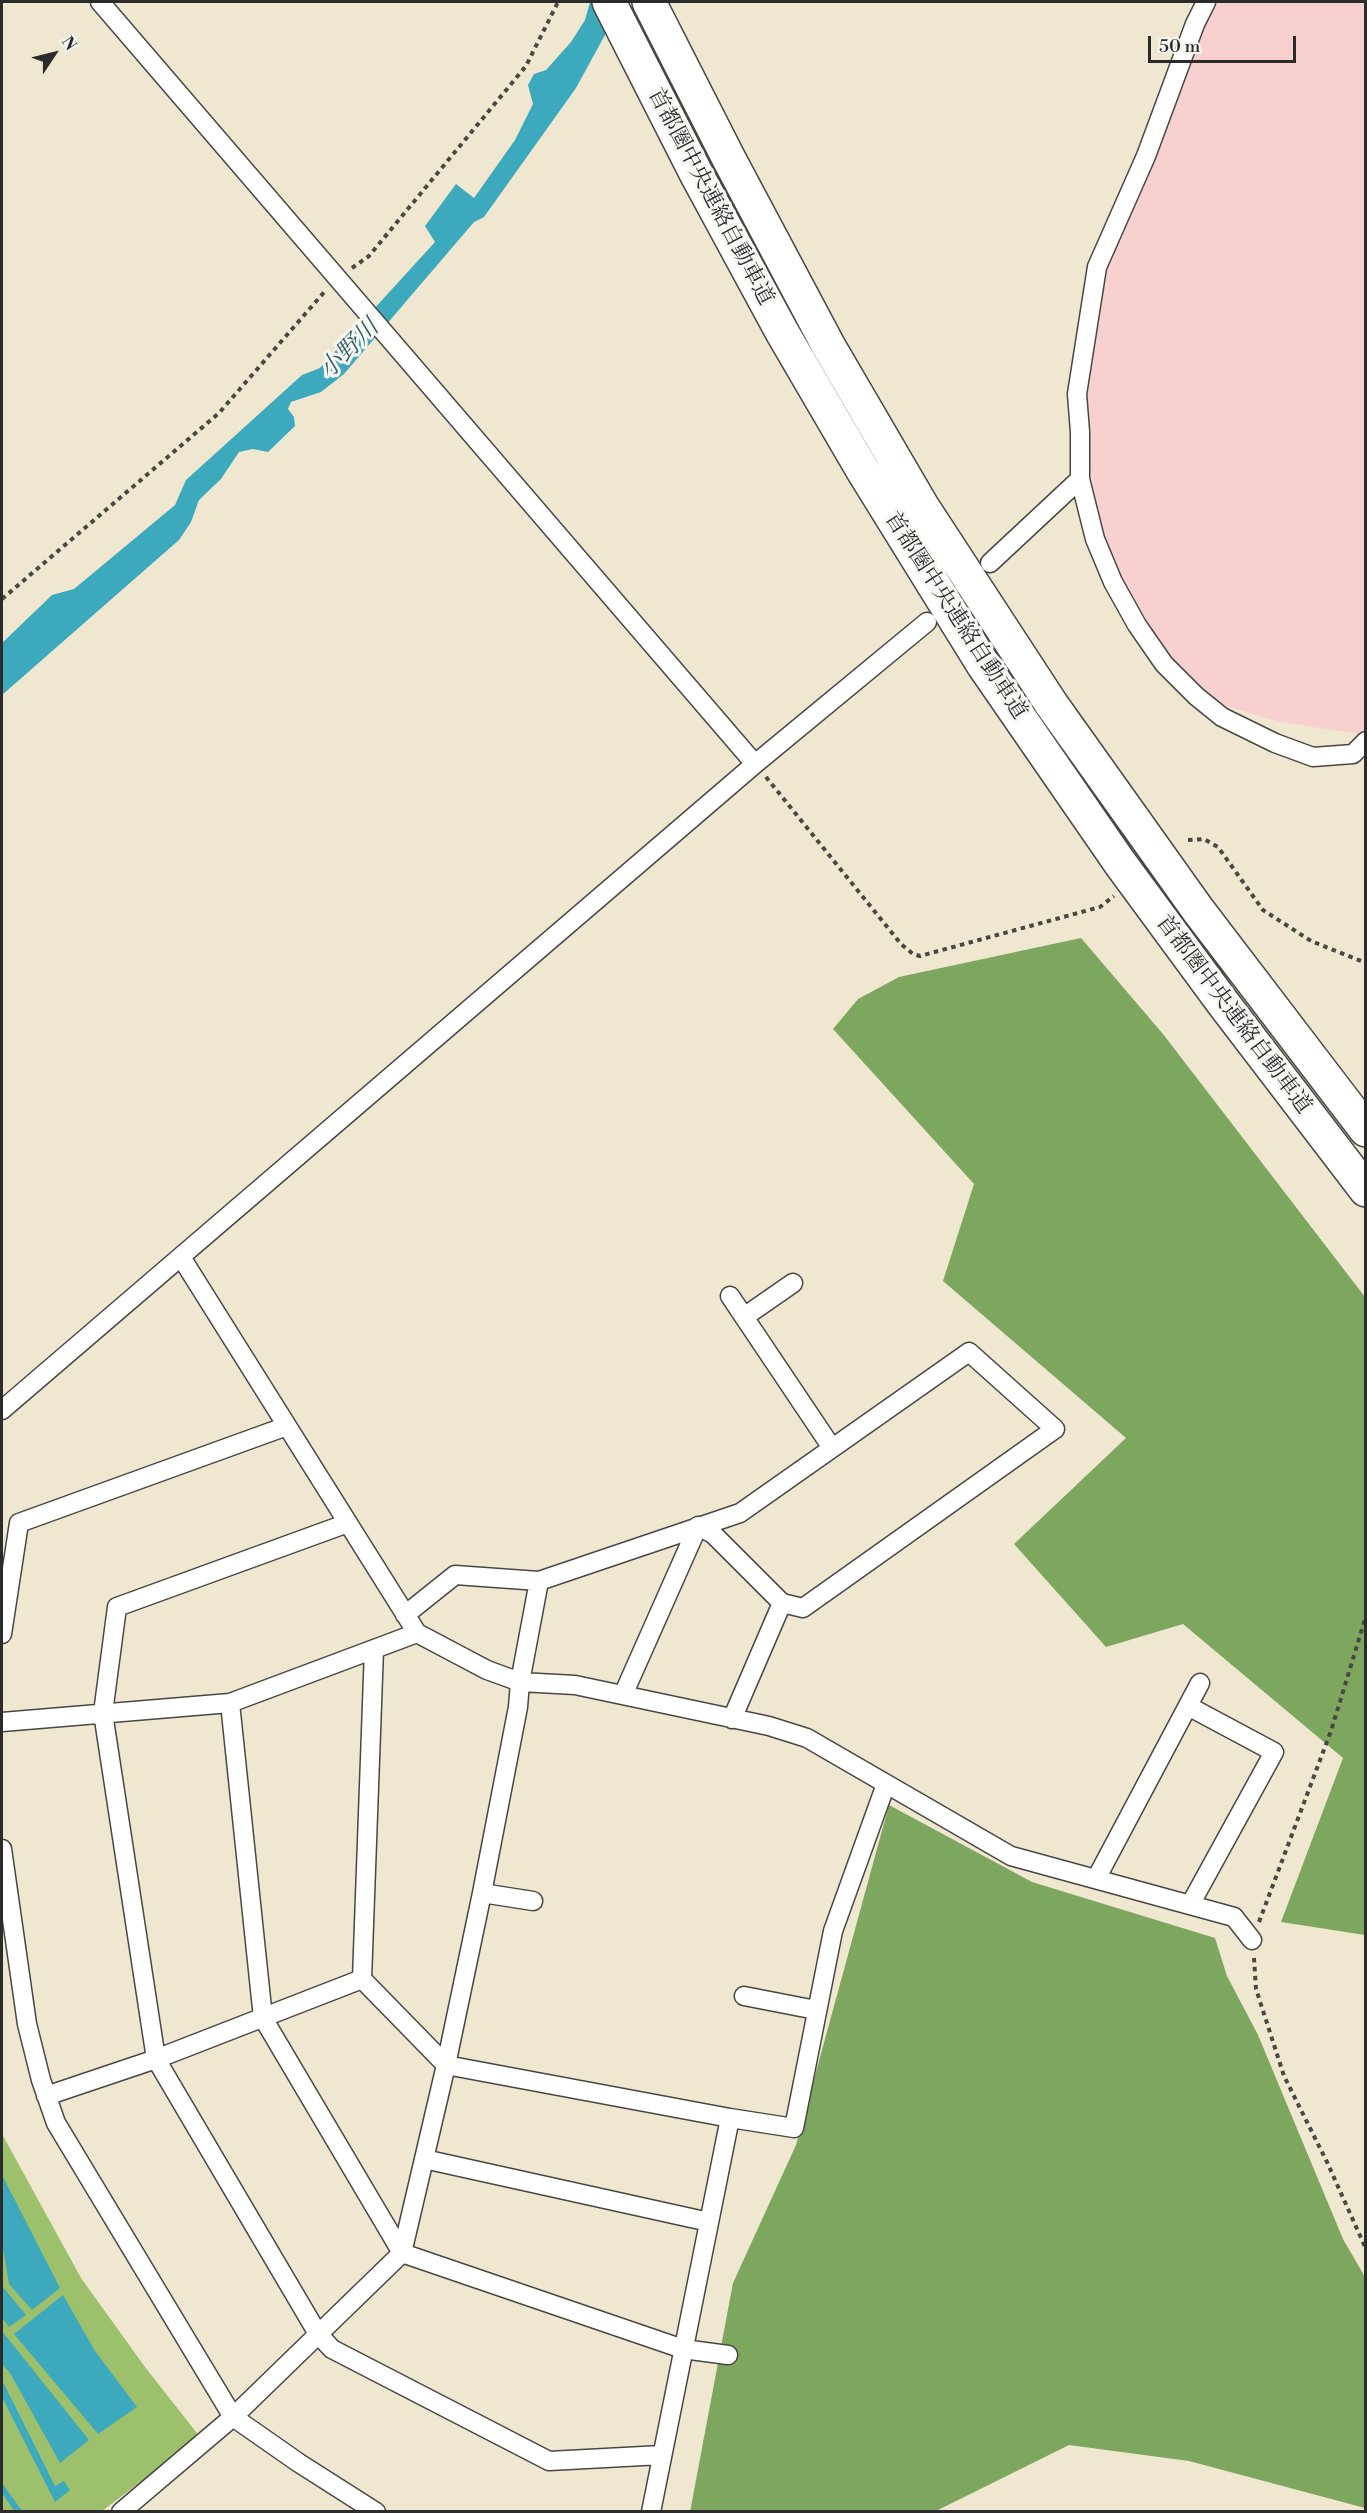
<!DOCTYPE html>
<html>
<head>
<meta charset="utf-8">
<style>
	body { margin:0 }
	#map { position:relative; width:1367px; height:2513px; overflow:hidden; background:#f0e7d0; font-family:"Libre Bodoni",serif }
	canvas { display:block }
	.frame { position:absolute; inset:0; border:3px solid #2b2b2b; pointer-events:none }
	.north { position:absolute; left:24px; top:24px; width:60px; height:60px; -webkit-text-stroke:4px #f6f6f2; paint-order:stroke; rotate:55deg; font-size:16px; font-weight:700; line-height:24px; text-align:center; color:#2b2b2b }
	.north::after { content:''; display:block; margin:auto; width:21px; height:27px; background:#2b2b2b; clip-path:polygon(50% 0,100% 100%,50% 72%,0 100%) }
	.scale { position:absolute; left:1148px; top:36px; width:148px; height:27px; box-sizing:border-box; border:3px solid #2b2b2b; border-top:0; padding-left:8px; font-size:18px; line-height:21px; white-space:nowrap; color:#2b2b2b; -webkit-text-stroke:4px #f6f6f2; paint-order:stroke }
</style>
</head>
<body>
<div id="map">
<canvas width="1367" height="2513"></canvas>
<div class="frame"></div>
<div class="north">N</div>
<div class="scale">50 m</div>
</div>
<script>
const ctx = document.querySelector('canvas').getContext('2d');
ctx.lineJoin = 'round';
function fillPath(path, color) { ctx.fillStyle = color; ctx.fill(path, 'evenodd'); }
const poly = rows => new Path2D(rows.map(r => 'M' + r).join(''));
function strokePath(path, color, width, dash) { ctx.strokeStyle = color; ctx.lineWidth = width; ctx.lineCap = dash ? 'butt' : 'round'; ctx.setLineDash(dash || []); ctx.stroke(path); }
function drawText(font, color, halo, rows, align = 'center') {
  ctx.font = font + ' "Libre Bodoni","Noto Serif JP",serif'; ctx.lineWidth = 6; ctx.setLineDash([]); ctx.textBaseline = 'middle'; ctx.strokeStyle = halo; ctx.fillStyle = color; for (const [text, x, y, turn = 0] of rows) {
    ctx.save(); ctx.translate(x, y); ctx.rotate((+turn || 0) * Math.PI / 180); ctx.textAlign = isNaN(turn) ? turn : align; if (halo) ctx.strokeText(text, 0, 0); ctx.fillText(text, 0, 0); ctx.restore();
  }
}
const built = poly([
	[1212,2,1365,2,1365,735,1276,721,1196,696,1095,539,1080,432,1097,267]
]);
const green = poly([
	[2,2134,81,2278,145,2367,200,2437,102,2511,2,2511]
]);
const forest = poly([
	[1081,938,1163,1034,1365,1297,1365,1935,1281,1922,1343,1758,1183,1624,1106,1647,1014,1544,1126,1438,943,1281,974,1184,833,1029,858,999,899,977],
	[889,1805,1032,1882,1215,1938,1227,1976,1258,2035,1343,2239,1365,2277,1365,2508,1189,2461,1069,2445,936,2511,690,2512,733,2283,796,2145]
]);
const water = poly([
	[590,2,623,2,576,88,484,217,474,222,344,374,321,392,291,402,288,409,294,417,295,426,268,452,253,449,239,452,221,479,199,500,191,522,179,540,2,695,2,643,52,595,74,589,175,505,186,480,302,375,320,368,435,242,425,226,456,184,474,198,515,140,533,104,528,85,534,74,546,70,571,42,585,20],
	[2,2175,60,2288,32,2310,9,2284,2,2243],
	[2,2286,26,2315,9,2327,2,2318],
	[63,2295,95,2351,137,2407,98,2434,14,2334],
	[2,2331,89,2440,60,2463,10,2373,2,2364],
	[2,2380,55,2486,64,2481,70,2490,55,2502,2,2397]
]);
const stream = poly([
	[2,2488,19,2512]
]);
const path = poly([
	[352,268,369,256,526,66,558,2],
	[2,599,219,413,326,290],
	[1366,669,1366,674],
	[766,777,901,944,913,954,920,956,1100,907,1114,896],
	[1188,840,1204,839,1218,847,1263,910,1311,941,1366,963],
	[1259,1922,1331,1731,1366,1616],
	[1254,1958,1256,1989,1284,2076,1327,2162,1366,2249]
]);
const street = poly([
	[100,2,755,764],
	[1206,2,1195,24,1146,156,1097,267,1077,394,1080,432,1080,479,1095,539,1113,582,1137,625,1164,664,1196,696,1222,717,1275,743,1313,757,1353,754,1366,741],
	[990,563,1080,479],
	[181,1257,417,1633,487,1670,520,1682,575,1685,769,1726,807,1738,1011,1856,1234,1917,1252,1940],
	[730,1296,832,1448],
	[744,1317,793,1283],
	[2,1410,755,764,927,622],
	[348,1523,117,1607,103,1713,156,2059,318,2334,332,2349,549,2461,662,2455],
	[405,1615,455,1575,539,1581,740,1513,969,1352,1055,1429,803,1608,782,1603,732,1719],
	[2,1634,19,1523,287,1426],
	[374,1649,362,1979,446,2065,730,2118,794,2128,833,1931,886,1784],
	[623,1695,698,1526,713,1534,782,1603],
	[230,1703,263,2018,402,2253,683,2349,728,2355],
	[1188,1706,1274,1752,1190,1905],
	[2,1722,230,1703,417,1633],
	[2,1849,27,2024,41,2080,56,2123,233,2417,299,2463,376,2512],
	[1096,1879,1200,1683],
	[482,1893,533,1901],
	[744,1996,816,2010],
	[46,2096,156,2059,362,1979],
	[424,2159,709,2222],
	[121,2512,233,2417,402,2253,446,2065,482,1893,518,1707,520,1682,539,1581],
	[651,2512,730,2118]
]);
const highway = poly([
	[609,2,698,177,782,332,862,469,984,666,1120,863,1223,1003,1366,1190],
	[649,2,729,159,828,345,922,506,1052,705,1198,910,1366,1130]
]);
const streetNames = [
	["首都圏中央連絡自動車道",710,197,62],
	["首都圏中央連絡自動車道",955,616,57],
	["首都圏中央連絡自動車道",1233,1015,53]
];
const waterNames = [
	["小野川",350,350,-45]
];
fillPath(built, '#f7d0cf');
fillPath(green, '#9cc06b');
fillPath(forest, '#7da65f');
fillPath(water, '#3da9bd');
strokePath(stream, '#3da9bd', 6);
strokePath(street, '#494744', 21);
strokePath(highway, '#494744', 36);
strokePath(path, '#494744', 4, [4.5, 4.5]);
strokePath(street, '#fff', 18);
strokePath(highway, '#fff', 33);
drawText('22px', '#2b2b2b', '#f6f6f2', streetNames);
drawText('italic 24px', '#325d65', '#f6f6f2', waterNames);
</script>
</body>
</html>
